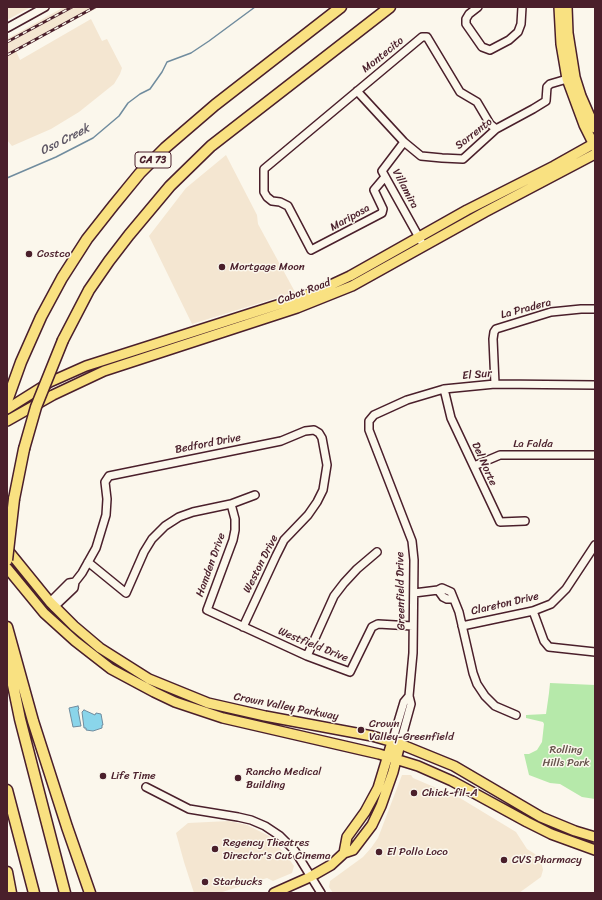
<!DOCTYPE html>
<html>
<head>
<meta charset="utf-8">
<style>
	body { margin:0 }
	#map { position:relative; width:602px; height:900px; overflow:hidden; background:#fbf7ec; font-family:Sriracha,sans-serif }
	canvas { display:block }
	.frame { position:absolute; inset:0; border:8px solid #4a1f2b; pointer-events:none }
</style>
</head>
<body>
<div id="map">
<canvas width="602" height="900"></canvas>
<div class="frame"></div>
</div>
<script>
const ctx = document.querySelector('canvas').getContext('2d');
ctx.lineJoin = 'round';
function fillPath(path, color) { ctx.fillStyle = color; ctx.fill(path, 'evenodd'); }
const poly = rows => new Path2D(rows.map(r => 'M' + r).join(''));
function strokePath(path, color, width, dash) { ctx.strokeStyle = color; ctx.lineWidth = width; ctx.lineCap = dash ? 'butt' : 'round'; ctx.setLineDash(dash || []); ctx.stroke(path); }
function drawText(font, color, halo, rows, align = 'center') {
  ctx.font = font + ' Sriracha,sans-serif'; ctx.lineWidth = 3; ctx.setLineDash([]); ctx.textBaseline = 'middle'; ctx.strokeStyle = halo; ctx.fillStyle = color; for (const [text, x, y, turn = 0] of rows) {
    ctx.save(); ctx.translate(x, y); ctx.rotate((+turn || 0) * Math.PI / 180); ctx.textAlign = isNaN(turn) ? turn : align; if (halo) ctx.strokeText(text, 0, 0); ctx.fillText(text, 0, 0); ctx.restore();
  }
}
const built = poly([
	[7,7,31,7,7,20],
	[64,7,99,7,16,51,20,60,91,19,102,41,107,39,122,68,120,74,114,84,79,112,51,129,12,146,7,140,7,39],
	[226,155,257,215,258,224,295,292,192,324,149,236,186,188],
	[402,775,411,775,413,778,460,798,516,832,527,849,535,854,541,861,543,870,541,877,519,893,333,893,329,887,330,881,363,857,371,848,378,838],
	[229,821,247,825,269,836,287,856,294,866,292,873,273,881,267,878,219,893,194,893,184,862,176,833,188,823]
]);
const green = poly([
	[550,683,595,685,595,799,582,797,560,784,550,783,529,775,524,754,529,754,537,750,542,742,544,724,543,722,526,718,526,715,546,714,549,693]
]);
const water = poly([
	[78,706,79,709,78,710,81,726,73,727,69,708,78,706],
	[84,710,95,715,96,713,101,714,103,725,102,725,102,728,93,731,86,730,86,728,84,728,82,712,84,710]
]);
const stream = poly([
	[7,178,56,157,93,138,119,116,128,103,140,94,150,89,162,72,167,62,191,53,209,41,255,7]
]);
const minor = poly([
	[478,7,469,14,466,19,466,24,482,47,490,50,509,40,518,32,521,24,522,7],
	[7,28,45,7],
	[357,91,404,142,421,156,442,158,463,159,496,129,533,109,546,101,547,87,550,84,567,79],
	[404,142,382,171,421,241],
	[385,177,374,190,383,209,382,213,311,250,288,206,280,202,272,201,267,197,264,192,264,169,422,37,427,37,460,92,477,102,490,124,496,129],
	[495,384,493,339,494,332,496,329,551,312,581,309,595,309],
	[444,389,451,418,500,522,525,521],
	[474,466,500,455,595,455],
	[231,504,235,519,235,530,233,540,207,610,307,656,350,672,372,627,378,624,413,626],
	[88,562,126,593,144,552,152,539,165,526,179,517,193,512,231,504,255,495],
	[438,590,443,597,447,599,452,599],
	[414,593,438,590,442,588,451,592,459,612,473,673,477,684,485,696,495,706,516,715],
	[50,602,69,583,75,582],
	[54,607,74,588,75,582,82,573,96,548,106,515,107,499,105,482,109,476,281,441,305,431,314,430,319,433,322,438,327,465,323,490,317,502,308,515,284,540,276,556,243,627],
	[533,611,544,641,549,647,595,652],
	[462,626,533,611,551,604,566,589,595,545],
	[307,656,334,596,344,583,357,569,377,552],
	[392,742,404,702,409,696],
	[400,744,411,704,409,696,413,653,414,560,412,541,369,430,369,421,374,415,407,400,444,389,495,384,595,385],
	[146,787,189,809,238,817,251,820,265,826,280,836,295,851,321,893]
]);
const major = poly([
	[559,7,561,44,567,79,584,125,595,147],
	[567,7,568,33,575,77,581,96,595,128],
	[7,409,50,382,86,366,296,299,322,289,350,276,467,210,554,166,595,143],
	[7,421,53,395,104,371,297,308,352,286,485,212,595,154],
	[7,549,50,602,74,626,100,648,149,679,208,703,265,716,372,736,400,744,454,766,541,817,575,831,595,837],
	[7,568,44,613,75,641,111,669,154,692,175,702,223,718,379,754,418,766,452,781,527,822,551,834,595,850],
	[344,853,347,837,365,812,378,788,392,742],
	[274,893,310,877,331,865,344,853,353,850,372,825,381,806,393,772,400,744]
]);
const highway = poly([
	[63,340,89,290,109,261,129,235,170,186,211,146,390,7],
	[7,401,21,362,41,317,62,278,87,239,113,206,140,173,165,148,215,105,341,7],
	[14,499,24,449],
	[7,627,33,721,67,827,90,893],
	[9,654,12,680,20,719,65,893],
	[7,790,34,893],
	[7,872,11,893]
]);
const rail = poly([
	[7,42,72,7],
	[7,55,95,7]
]);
const highwayBridge = poly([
	[24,449,36,407,63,340],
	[7,560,14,499]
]);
const markers = [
	[29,254,4,"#4a1f2b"],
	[222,267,4,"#4a1f2b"],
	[361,730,4,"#4a1f2b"],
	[103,776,4,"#4a1f2b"],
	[238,778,4,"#4a1f2b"],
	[414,793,4,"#4a1f2b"],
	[215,849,4,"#4a1f2b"],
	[379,852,4,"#4a1f2b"],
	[504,860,4,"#4a1f2b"],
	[205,882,4,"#4a1f2b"]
];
const shields = [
	[153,160,36]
];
const shieldNames = [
	["CA 73",153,160]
];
const streetNames = [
	["Montecito",383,55,-39],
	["Sorrento",474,134,-38],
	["Villamira",405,189,62],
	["Mariposa",350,218,-29],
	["Cabot Road",304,292,-20],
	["La Pradera",526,309,-15],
	["El Sur",477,375,-5],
	["Bedford Drive",208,444,-11],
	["La Falda",533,444],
	["Del Norte",484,464,66],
	["Weston Drive",261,564,-63],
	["Hamden Drive",211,565,-70],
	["Greenfield Drive",401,591,-91],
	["Clareton Drive",505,604,-13],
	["Westfield Drive",313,645,22],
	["Crown Valley Parkway",286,707,11]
];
const poiNames = [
	["Costco",37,254],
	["Mortgage Moon",230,267],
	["Crown",369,724],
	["Valley-Greenfield",369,737],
	["Rancho Medical",246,772],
	["Building",246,785],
	["Life Time",111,776],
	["Chick-fil-A",422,793],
	["Regency Theatres",223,843],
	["Director's Cut Cinema",223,856],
	["El Pollo Loco",387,852],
	["CVS Pharmacy",512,860],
	["Starbucks",213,882]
];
const parkNames = [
	["Rolling",566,750],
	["Hills Park",566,763]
];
const waterNames = [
	["Oso Creek",65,140,-27]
];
fillPath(built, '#f4e6d1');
fillPath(green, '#b6e9aa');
fillPath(water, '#8ad5ea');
strokePath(water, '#708c9e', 1);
strokePath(stream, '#708c9e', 1.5);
strokePath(minor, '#4a1f2b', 10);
strokePath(major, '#4a1f2b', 12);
strokePath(highway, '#4a1f2b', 13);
strokePath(minor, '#fbf7ec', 7);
strokePath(major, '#f9e181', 9);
strokePath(highway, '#f9e181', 10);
strokePath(rail, '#4a1f2b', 3);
strokePath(rail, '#fbf7ec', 1.5, [4.5]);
strokePath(highwayBridge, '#4a1f2b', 13, []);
strokePath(highwayBridge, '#f9e181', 10);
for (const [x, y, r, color] of markers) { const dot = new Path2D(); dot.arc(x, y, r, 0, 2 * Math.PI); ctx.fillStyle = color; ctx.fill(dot); strokePath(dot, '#fbf7ec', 1.5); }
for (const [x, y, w] of shields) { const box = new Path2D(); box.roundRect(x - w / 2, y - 8, w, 16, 3); ctx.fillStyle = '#fbf7ec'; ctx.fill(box); strokePath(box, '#4a1f2b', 1); }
drawText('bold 10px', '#4a1f2b', null, shieldNames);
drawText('11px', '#4a1f2b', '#fbf7ec', streetNames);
drawText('11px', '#4a1f2b', '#fbf7ec', poiNames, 'left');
drawText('11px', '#65524b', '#fbf7ec', parkNames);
drawText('italic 12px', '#5d5664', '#fbf7ec', waterNames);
</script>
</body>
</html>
